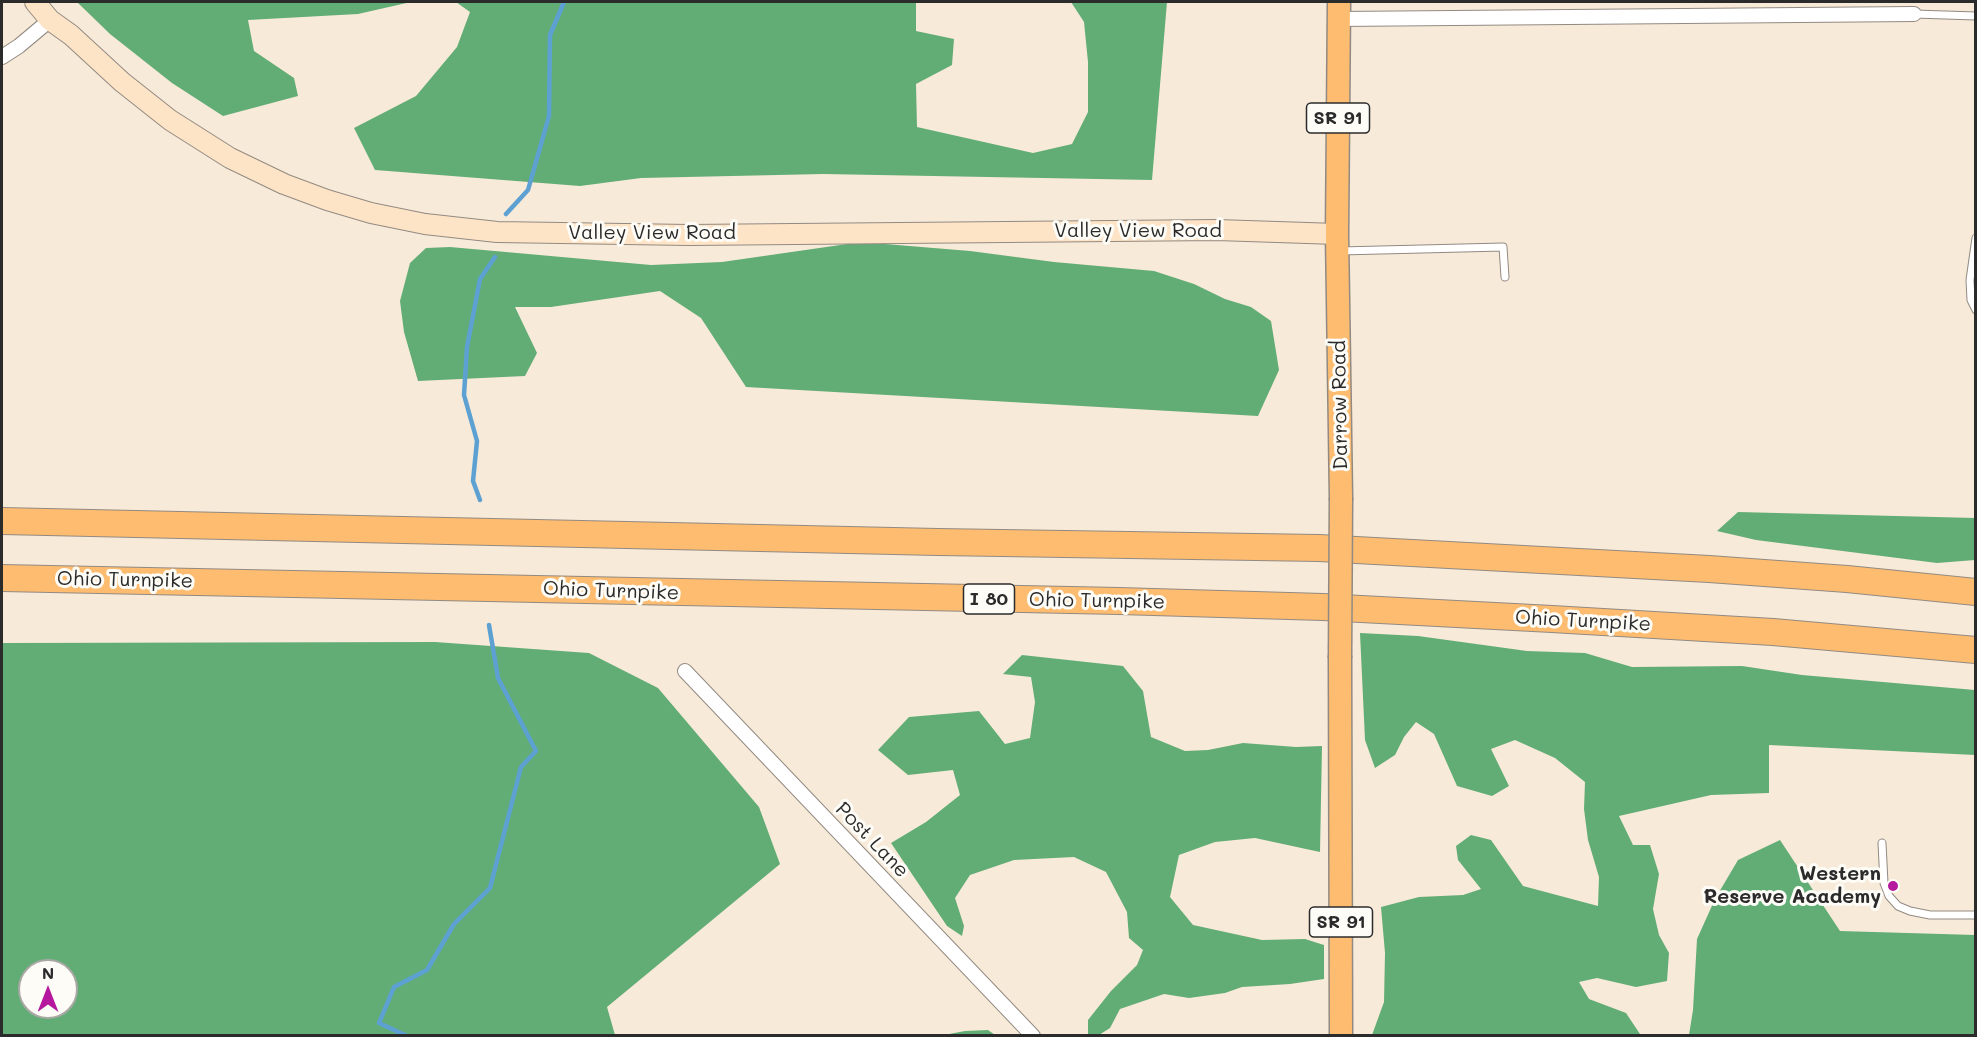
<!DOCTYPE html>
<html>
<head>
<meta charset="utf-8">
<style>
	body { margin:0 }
	#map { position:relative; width:1977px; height:1037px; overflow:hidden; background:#f8ead9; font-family:Mali,sans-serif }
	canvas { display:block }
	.frame { position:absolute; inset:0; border:3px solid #2b2b2b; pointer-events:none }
	.north { position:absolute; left:18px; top:959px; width:60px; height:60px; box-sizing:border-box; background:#fdfcf7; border:2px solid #a9a8a5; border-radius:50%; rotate:0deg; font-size:16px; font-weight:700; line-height:24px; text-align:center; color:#2b2b2b }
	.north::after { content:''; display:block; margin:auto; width:21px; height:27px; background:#b5179e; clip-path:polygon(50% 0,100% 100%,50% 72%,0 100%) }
</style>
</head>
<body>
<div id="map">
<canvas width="1977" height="1037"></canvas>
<div class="frame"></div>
<div class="north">N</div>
</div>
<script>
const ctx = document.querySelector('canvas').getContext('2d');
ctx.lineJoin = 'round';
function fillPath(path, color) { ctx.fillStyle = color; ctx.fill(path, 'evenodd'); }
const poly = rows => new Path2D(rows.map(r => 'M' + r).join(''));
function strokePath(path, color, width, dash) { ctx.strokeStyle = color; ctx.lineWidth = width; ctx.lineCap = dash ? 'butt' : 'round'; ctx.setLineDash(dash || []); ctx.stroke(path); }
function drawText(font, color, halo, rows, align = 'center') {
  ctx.font = font + ' Mali,sans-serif'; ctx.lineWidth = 6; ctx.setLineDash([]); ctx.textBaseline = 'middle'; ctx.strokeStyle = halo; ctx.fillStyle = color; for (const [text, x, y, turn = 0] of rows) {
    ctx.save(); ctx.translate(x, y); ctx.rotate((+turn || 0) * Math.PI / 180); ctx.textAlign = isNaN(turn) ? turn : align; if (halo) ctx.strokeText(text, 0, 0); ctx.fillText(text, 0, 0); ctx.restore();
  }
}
const forest = poly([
	[77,2,411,2,358,14,248,20,254,51,294,78,298,96,223,116,172,83,110,34],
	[456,2,916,2,916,31,954,39,952,65,916,84,917,127,1033,153,1072,144,1088,112,1088,62,1084,22,1071,2,1167,2,1152,180,823,174,641,178,580,186,375,170,354,128,416,96,457,47,470,12],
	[861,242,970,251,1054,262,1154,271,1194,284,1225,299,1251,307,1271,321,1279,370,1258,416,746,387,701,318,660,291,551,307,515,307,537,353,525,376,418,381,404,332,400,301,410,263,426,248,450,247,651,265,722,262],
	[1738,512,1975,518,1975,560,1937,563,1756,540,1717,531],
	[1360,633,1418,636,1527,651,1585,653,1632,667,1742,666,1802,675,1975,690,1975,755,1769,745,1769,793,1711,795,1619,816,1633,845,1650,845,1659,874,1653,909,1659,935,1669,953,1667,981,1636,987,1597,978,1579,982,1589,999,1626,1013,1640,1034,1639,1035,1372,1035,1384,1002,1385,953,1381,907,1419,897,1463,895,1481,889,1458,860,1456,846,1471,835,1491,840,1523,886,1598,906,1599,877,1588,840,1584,809,1585,782,1555,758,1515,740,1491,749,1509,786,1492,796,1457,786,1434,734,1416,722,1404,737,1395,755,1375,768,1365,740],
	[435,642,589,653,658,688,759,807,780,864,607,1007,615,1035,2,1035,2,643],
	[30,971,66,971,66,1007,30,1007],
	[1022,655,1123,666,1143,691,1151,737,1185,751,1208,750,1243,743,1296,747,1322,746,1320,852,1255,838,1215,842,1179,855,1170,897,1193,925,1262,940,1305,939,1324,945,1324,979,1290,984,1242,987,1225,993,1189,998,1164,994,1120,1009,1110,1028,1099,1035,1088,1035,1088,1020,1111,991,1137,965,1143,950,1129,938,1127,912,1106,872,1074,857,1014,860,970,875,955,898,964,926,962,936,947,926,891,843,926,822,960,795,953,770,908,775,878,750,909,717,979,711,1005,744,1030,738,1035,702,1031,677,1003,674],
	[1780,840,1840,931,1975,935,1975,1035,1689,1035,1693,1010,1697,939,1715,899,1738,860],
	[988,1030,995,1035,944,1035,965,1031]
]);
const stream = poly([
	[506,214,528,190,549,116,550,35,564,2],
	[480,500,473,481,477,441,464,395,467,347,480,279,495,257],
	[407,1036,379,1023,394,987,427,970,454,924,490,888,521,767,536,751,498,678,489,625]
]);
const lane = poly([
	[1914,14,1976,16],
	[1976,238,1970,280,1971,300,1976,310],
	[1340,251,1503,247,1505,277],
	[1882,843,1884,883,1889,896,1898,906,1910,911,1930,915,1976,915]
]);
const street = poly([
	[1339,19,1914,14],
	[2,57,19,46,50,20],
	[685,671,1033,1036]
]);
const secondary = poly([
	[35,2,50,20,71,35,122,82,170,120,230,158,284,184,327,200,371,213,425,224,497,232,689,235,1217,230,1337,234]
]);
const primary = poly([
	[1339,2,1337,234,1341,498],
	[1340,658,1341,1036]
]);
const highway = poly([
	[2,521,938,542,1319,548,1709,569,1847,579,1976,592],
	[2,578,1119,601,1323,607,1552,619,1773,632,1976,650]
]);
const primaryBridge = poly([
	[1340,658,1341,498]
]);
const markers = [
	[1893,886,6,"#b5179e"]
];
const shields = [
	[1338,118,63],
	[989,599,51],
	[1341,922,63]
];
const shieldNames = [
	["SR 91",1338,118],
	["I 80",989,599],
	["SR 91",1341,922]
];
const streetNames = [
	["Valley View Road",1138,231],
	["Valley View Road",652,233],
	["Darrow Road",1340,405,-91],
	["Ohio Turnpike",125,580,1],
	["Ohio Turnpike",611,591,2],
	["Ohio Turnpike",1097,601,1],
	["Ohio Turnpike",1583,621,3],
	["Post Lane",872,840,46]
];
const poiNames = [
	["Western",1881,874],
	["Reserve Academy",1881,897]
];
fillPath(forest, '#62ad76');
strokePath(stream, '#5da1d2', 4.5);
strokePath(lane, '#928a82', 9);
strokePath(street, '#928a82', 16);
strokePath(secondary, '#928a82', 22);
strokePath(primary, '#928a82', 25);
strokePath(highway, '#928a82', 28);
strokePath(lane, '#fff', 7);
strokePath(street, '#fff', 14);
strokePath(secondary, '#fee4c6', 20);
strokePath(primary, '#fdbc70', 22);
strokePath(highway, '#fdbc70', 26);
strokePath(primaryBridge, '#928a82', 25, []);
strokePath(primaryBridge, '#fdbc70', 22);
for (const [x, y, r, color] of markers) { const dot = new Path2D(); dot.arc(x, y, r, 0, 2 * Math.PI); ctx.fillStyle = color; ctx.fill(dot); strokePath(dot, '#fdfcf7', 2); }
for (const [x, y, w] of shields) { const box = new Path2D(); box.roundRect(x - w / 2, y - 15, w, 30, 4.5); ctx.fillStyle = '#fdfcf7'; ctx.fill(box); strokePath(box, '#2b2b2b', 1.5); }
drawText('bold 18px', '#2b2b2b', null, shieldNames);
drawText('20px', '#2b2b2b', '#fdfcf7', streetNames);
drawText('bold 20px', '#2b2b2b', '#fdfcf7', poiNames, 'right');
</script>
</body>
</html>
